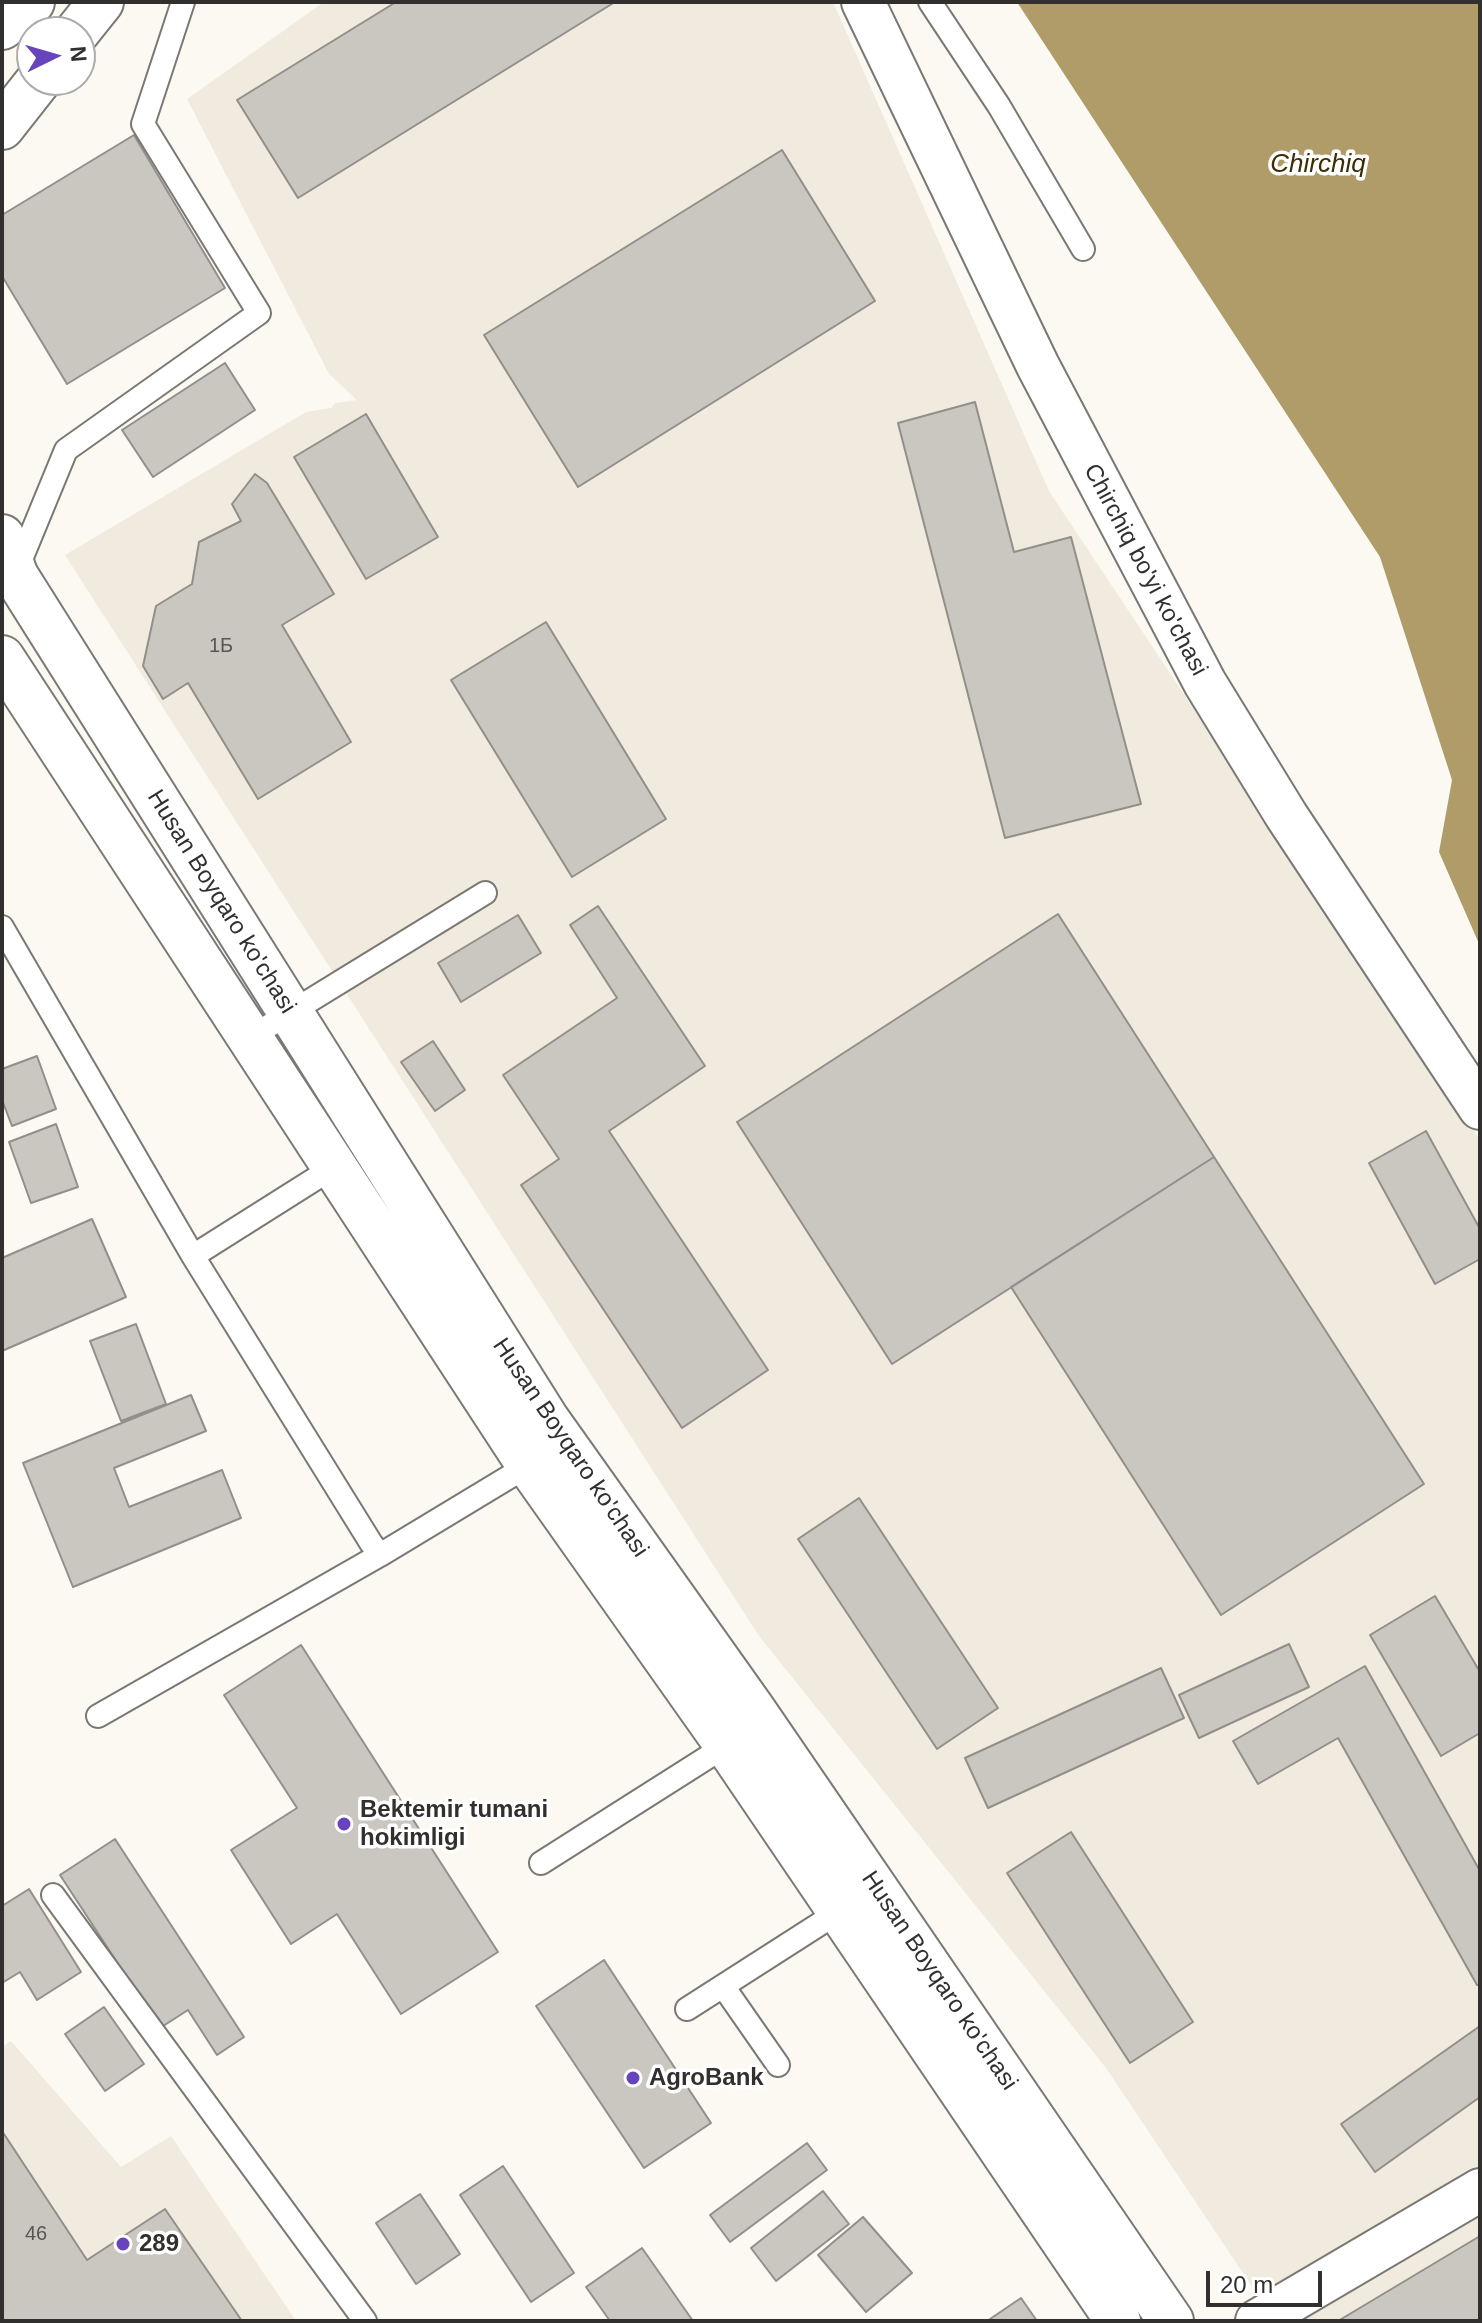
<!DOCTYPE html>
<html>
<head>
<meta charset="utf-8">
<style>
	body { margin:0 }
	#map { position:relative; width:1482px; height:2323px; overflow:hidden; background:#fbf9f2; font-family:Arial,sans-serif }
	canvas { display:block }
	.frame { position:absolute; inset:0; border:4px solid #31302e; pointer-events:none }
	.north { position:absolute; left:16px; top:16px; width:80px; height:80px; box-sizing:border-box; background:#fff; border:2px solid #adacab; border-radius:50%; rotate:85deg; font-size:22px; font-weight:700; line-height:32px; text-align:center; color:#31302e }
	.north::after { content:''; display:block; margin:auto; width:28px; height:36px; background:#6743bc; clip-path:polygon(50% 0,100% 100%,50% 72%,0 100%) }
	.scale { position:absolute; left:1206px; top:2271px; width:116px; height:36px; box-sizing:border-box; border:4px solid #31302e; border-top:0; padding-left:10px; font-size:24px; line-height:28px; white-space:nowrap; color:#31302e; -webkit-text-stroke:6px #fff; paint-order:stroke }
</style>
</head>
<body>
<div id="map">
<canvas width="1482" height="2323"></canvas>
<div class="frame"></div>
<div class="north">N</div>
<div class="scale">20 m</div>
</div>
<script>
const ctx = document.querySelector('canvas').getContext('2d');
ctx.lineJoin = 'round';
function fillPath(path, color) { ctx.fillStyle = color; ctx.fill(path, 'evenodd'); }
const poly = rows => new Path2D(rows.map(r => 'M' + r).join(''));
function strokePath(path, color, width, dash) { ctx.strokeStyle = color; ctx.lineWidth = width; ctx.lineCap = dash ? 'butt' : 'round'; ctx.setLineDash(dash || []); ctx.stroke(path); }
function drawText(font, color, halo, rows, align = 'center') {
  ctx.font = font + ' Arial,sans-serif'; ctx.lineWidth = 7; ctx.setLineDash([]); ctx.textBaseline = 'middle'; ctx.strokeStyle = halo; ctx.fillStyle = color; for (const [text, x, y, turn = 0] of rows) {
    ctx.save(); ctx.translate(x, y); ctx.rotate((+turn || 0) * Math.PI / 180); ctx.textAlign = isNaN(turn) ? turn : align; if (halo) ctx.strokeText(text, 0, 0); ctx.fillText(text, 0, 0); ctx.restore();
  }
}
const built = poly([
	[324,2,833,2,1049,491,1480,1140,1480,2321,1275,2321,1106,2068,759,1636,65,555,306,412,331,408,335,403,357,400,329,374,187,99],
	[11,2041,121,2167,171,2136,296,2321,2,2321,2,2047]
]);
const water = poly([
	[1017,2,1480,2,1480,946,1439,852,1452,780,1380,557]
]);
const building = poly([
	[396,2,615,2,298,198,237,100,396,2],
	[134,135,225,288,67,384,2,276,2,215,134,135],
	[782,150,875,301,578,487,484,335,782,150],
	[225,363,255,410,153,477,122,430,225,363],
	[975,402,1014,552,1071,537,1141,804,1005,838,898,423,975,402],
	[366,414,438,537,366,579,294,457,366,414],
	[255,474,267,483,334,594,282,625,351,742,258,799,188,683,163,699,143,666,156,606,192,584,199,542,241,521,232,504,255,474],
	[546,622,666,819,572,877,451,680,546,622],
	[598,906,705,1066,609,1131,768,1370,682,1428,521,1185,559,1159,503,1075,617,998,570,925,598,906],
	[1058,914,1214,1157,892,1364,737,1122,1058,914],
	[518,915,541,953,461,1002,438,963,518,915],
	[433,1041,465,1090,435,1111,401,1062,433,1041],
	[37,1056,56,1109,12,1126,2,1100,2,1069,37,1056],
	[56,1124,78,1187,31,1203,9,1142,56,1124],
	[1426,1131,1480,1229,1480,1259,1435,1284,1369,1163,1426,1131],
	[1214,1157,1424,1484,1221,1615,1011,1287,1214,1157],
	[92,1219,126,1297,2,1351,2,1258,92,1219],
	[136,1324,166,1404,121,1421,90,1341,136,1324],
	[191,1395,206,1431,114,1468,129,1507,222,1470,241,1518,73,1587,23,1463,191,1395],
	[859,1498,998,1708,937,1749,798,1539,859,1498],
	[1435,1596,1480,1672,1480,1733,1441,1756,1370,1635,1435,1596],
	[1289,1644,1309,1687,1199,1738,1179,1695,1289,1644],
	[301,1645,498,1952,401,2014,337,1914,291,1944,231,1850,297,1808,224,1695,301,1645],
	[1365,1666,1480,1871,1480,1984,1477,1985,1338,1738,1258,1784,1233,1741,1365,1666],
	[1161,1668,1184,1718,988,1808,965,1758,1161,1668],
	[1071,1832,1193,2022,1130,2063,1007,1873,1071,1832],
	[115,1839,244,2037,217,2055,188,2010,160,2028,60,1875,115,1839],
	[29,1889,81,1972,37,2000,20,1972,2,1983,2,1906,29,1889],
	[604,1960,711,2123,644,2168,536,2006,604,1960],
	[104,2007,144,2064,105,2091,65,2034,104,2007],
	[1480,2026,1480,2097,1375,2172,1341,2124,1480,2026],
	[2,2131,87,2260,165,2209,242,2321,2,2321,2,2131],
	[807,2143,827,2170,730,2242,710,2215,807,2143],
	[503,2166,574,2273,531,2302,460,2195,503,2166],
	[823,2191,849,2224,776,2281,751,2248,823,2191],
	[420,2194,460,2254,416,2284,376,2223,420,2194],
	[863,2217,912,2273,866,2312,818,2255,863,2217],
	[1480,2236,1480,2321,1338,2321,1480,2236],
	[642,2248,693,2321,610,2321,586,2287,642,2248],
	[1021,2298,1037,2321,987,2321,1021,2298]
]);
const service = poly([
	[930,2,999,106,1083,249],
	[17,569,66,450,259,313,143,124,183,2],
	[2,927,193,1256],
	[249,1038,485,893],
	[334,1167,193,1256,371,1543,380,1555,529,1465],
	[98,1716,380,1555],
	[541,1863,727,1745],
	[53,1895,365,2321],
	[723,1986,778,2065],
	[687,2009,840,1911]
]);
const minor = poly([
	[863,2,1038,366,1205,683,1286,815,1480,1108],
	[1257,2321,1480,2190]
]);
const secondary = poly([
	[2,554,547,1420,753,1710,1171,2321],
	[2,658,529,1465,727,1745,1118,2321]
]);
const trunk = poly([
	[2,27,32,2],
	[77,32,101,2],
	[2,127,39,80],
	[2,537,15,574]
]);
const markers = [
	[344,1824,8,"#6743bc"],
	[633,2078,8,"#6743bc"],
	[123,2244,8,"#6743bc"]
];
const numberNames = [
	["1Б",221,646],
	["46",36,2234]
];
const streetNames = [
	["Chirchiq bo'yi ko'chasi",1145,570,62],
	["Husan Boyqaro ko'chasi",221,902,58],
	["Husan Boyqaro ko'chasi",570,1448,56],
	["Husan Boyqaro ko'chasi",939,1981,56]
];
const poiNames = [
	["Bektemir tumani",360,1810],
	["hokimligi",360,1838],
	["AgroBank",649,2078],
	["289",139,2244]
];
const waterNames = [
	["Chirchiq",1318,165]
];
fillPath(built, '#f0ebde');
fillPath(water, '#af9c69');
fillPath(building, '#cac7c1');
strokePath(building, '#928f8a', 2);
strokePath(service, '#7a7873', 26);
strokePath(minor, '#7a7873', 46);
strokePath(secondary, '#7a7873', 48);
strokePath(trunk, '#7a7873', 48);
strokePath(service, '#fff', 22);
strokePath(minor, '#fff', 42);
strokePath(secondary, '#fff', 44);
strokePath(trunk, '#fff', 44);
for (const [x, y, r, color] of markers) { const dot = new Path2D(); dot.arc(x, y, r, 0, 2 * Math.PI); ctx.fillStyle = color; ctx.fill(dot); strokePath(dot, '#fff', 3); }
drawText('20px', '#575653', null, numberNames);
drawText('24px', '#31302e', '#fff', streetNames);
drawText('bold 24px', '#31302e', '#fff', poiNames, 'left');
drawText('italic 26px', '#3b2e02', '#fff', waterNames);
</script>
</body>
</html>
